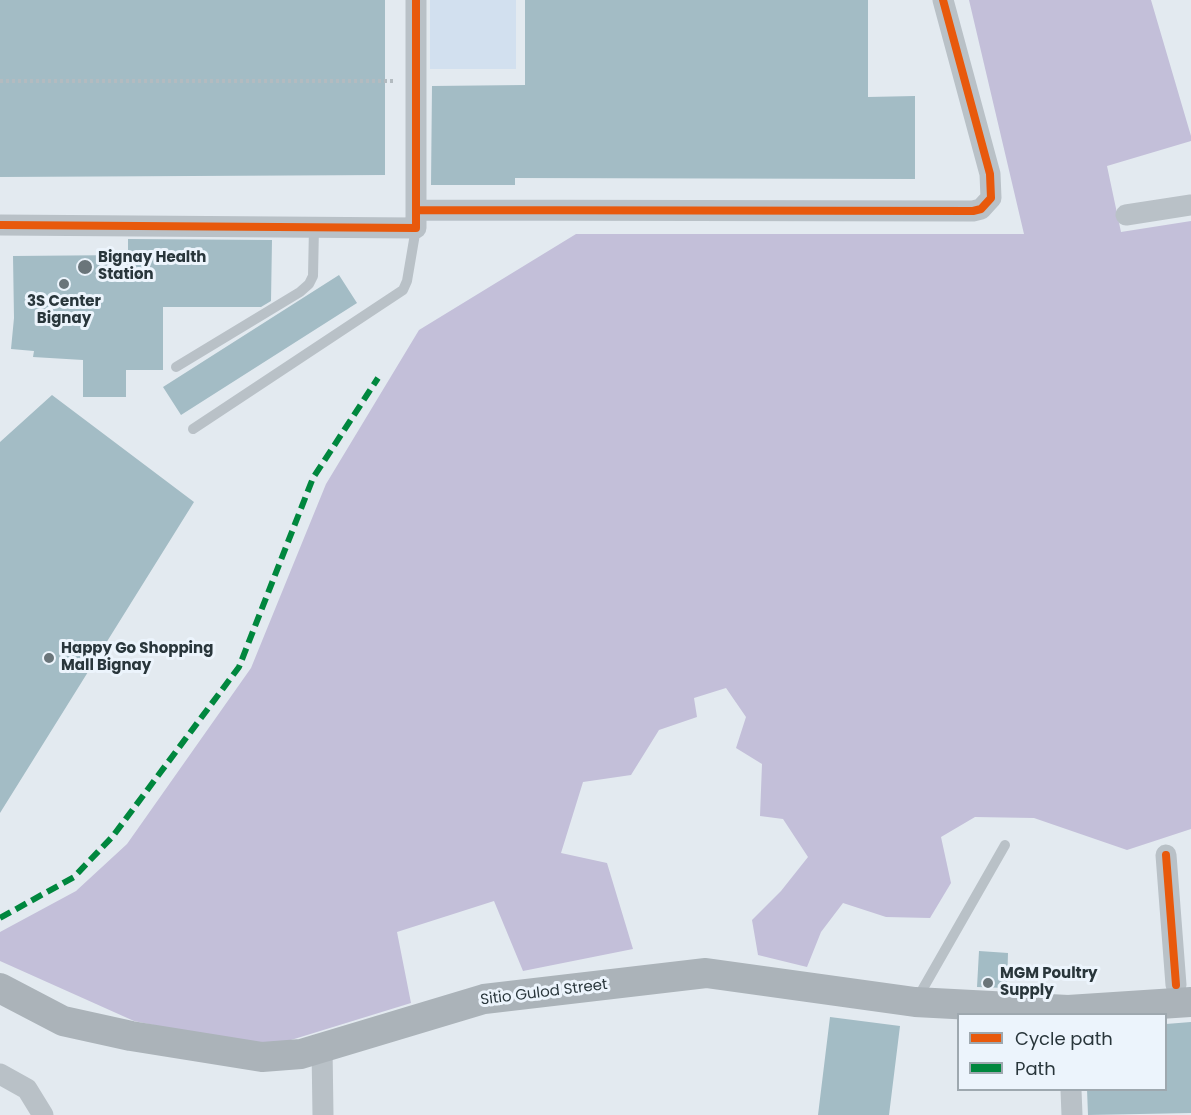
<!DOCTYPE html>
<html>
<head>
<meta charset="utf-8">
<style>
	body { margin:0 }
	#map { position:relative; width:1191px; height:1115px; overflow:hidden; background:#e3eaf0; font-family:Poppins,sans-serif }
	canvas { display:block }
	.legend { position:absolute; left:957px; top:1013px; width:210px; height:78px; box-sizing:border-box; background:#ecf4fc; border:2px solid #9ea8af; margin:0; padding:8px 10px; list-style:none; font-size:18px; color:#29363b }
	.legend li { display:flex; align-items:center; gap:12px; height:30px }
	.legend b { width:30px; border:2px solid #9ea8af }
</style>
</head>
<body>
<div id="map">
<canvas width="1191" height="1115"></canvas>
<ul class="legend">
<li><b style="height:8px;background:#e8590c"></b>Cycle path</li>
<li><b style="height:8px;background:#00873e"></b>Path</li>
</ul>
</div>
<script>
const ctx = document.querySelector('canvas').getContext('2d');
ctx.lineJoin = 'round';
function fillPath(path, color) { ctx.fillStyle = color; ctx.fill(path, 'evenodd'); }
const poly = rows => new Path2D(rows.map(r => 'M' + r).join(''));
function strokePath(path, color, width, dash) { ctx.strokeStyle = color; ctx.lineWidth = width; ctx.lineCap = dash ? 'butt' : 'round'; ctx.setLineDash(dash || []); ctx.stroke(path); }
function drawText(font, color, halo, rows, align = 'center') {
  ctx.font = font + ' Poppins,sans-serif'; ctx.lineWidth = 6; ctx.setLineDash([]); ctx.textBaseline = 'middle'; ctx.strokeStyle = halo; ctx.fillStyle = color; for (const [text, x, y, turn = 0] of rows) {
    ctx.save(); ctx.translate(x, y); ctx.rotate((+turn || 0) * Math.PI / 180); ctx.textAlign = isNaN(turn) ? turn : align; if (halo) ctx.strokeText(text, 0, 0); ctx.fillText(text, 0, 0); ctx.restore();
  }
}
const green = poly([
	[969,0,1151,0,1191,136,1191,141,1107,166,1121,232,1191,221,1191,829,1127,850,1034,818,975,817,941,837,951,883,930,918,886,917,843,903,821,932,807,967,758,955,752,920,781,891,808,857,783,819,760,816,762,764,736,748,746,717,726,688,694,698,697,717,659,730,631,775,583,782,561,853,607,863,633,949,523,971,494,901,397,932,411,1003,265,1048,134,1021,0,961,0,932,76,891,127,844,251,668,326,484,419,330,576,234,1024,234]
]);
const plaza = poly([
	[430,0,516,0,516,69,430,69]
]);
const building = poly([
	[0,0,385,0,385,175,0,177],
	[525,0,868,0,868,97,915,96,915,179,515,178,515,185,431,185,432,86,525,85],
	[128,239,272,240,271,301,261,307,163,307,163,370,126,370,126,397,83,397,83,360,33,357,34,351,11,349,14,318,13,256,128,255],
	[339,275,357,303,181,415,163,387],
	[52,395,194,502,0,813,0,442],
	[979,951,1008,953,1007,988,977,987],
	[830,1017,900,1026,889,1115,818,1115],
	[1191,1022,1191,1113,1088,1115,1087,1089,1166,1089,1166,1024]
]);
const path = poly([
	[0,81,395,81]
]);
const service = poly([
	[176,367,300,292,309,284,313,276,314,227],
	[193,429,403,290,407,281,416,228],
	[917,999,1005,845]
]);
const minor = poly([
	[416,210,973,211,981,209,991,198,990,174,943,0],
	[1126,215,1191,205],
	[0,225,416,228,416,0],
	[1166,855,1176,985],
	[322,1047,323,1115],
	[0,1074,27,1089,43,1115],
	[1071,1090,1072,1115]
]);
const secondary = poly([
	[0,988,63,1021,131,1036,262,1057,301,1054,484,999,706,973,915,1002,1068,1010,1191,1002]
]);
const quiet = poly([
	[0,918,74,877,113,836,239,667,313,478,378,378]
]);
const cycleway = poly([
	[416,210,973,211,981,209,991,198,990,174,943,0],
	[0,225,416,228,416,0],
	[1166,855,1176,985]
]);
const markers = [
	[85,267,8,"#6a757a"],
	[64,284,6,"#6a757a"],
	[49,658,6,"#6a757a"],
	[988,983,6,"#6a757a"]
];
const poiNames = [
	["Bignay Health",98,258],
	["Station",98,275],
	["3S Center",64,302,"center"],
	["Bignay",64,319,"center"],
	["Happy Go Shopping",61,649],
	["Mall Bignay",61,666],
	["MGM Poultry",1000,974],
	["Supply",1000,991]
];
const streetNames = [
	["Sitio Gulod Street",544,993,-7]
];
fillPath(green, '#c3bfd9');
fillPath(plaza, '#d2e0ef');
fillPath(building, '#a3bcc5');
strokePath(path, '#b3bbc0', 4, [3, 3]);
strokePath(service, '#b9c1c7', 10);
strokePath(minor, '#b9c1c7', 21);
strokePath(secondary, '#abb3b9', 30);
strokePath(quiet, '#00873e', 6, [12, 6]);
strokePath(cycleway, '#e8590c', 8);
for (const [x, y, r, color] of markers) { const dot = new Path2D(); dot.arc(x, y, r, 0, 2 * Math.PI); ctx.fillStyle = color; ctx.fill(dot); strokePath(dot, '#ecf4fc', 2); }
drawText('bold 15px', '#29363b', '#ecf4fc', poiNames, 'left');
drawText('15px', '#29363b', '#ecf4fc', streetNames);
</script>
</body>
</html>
